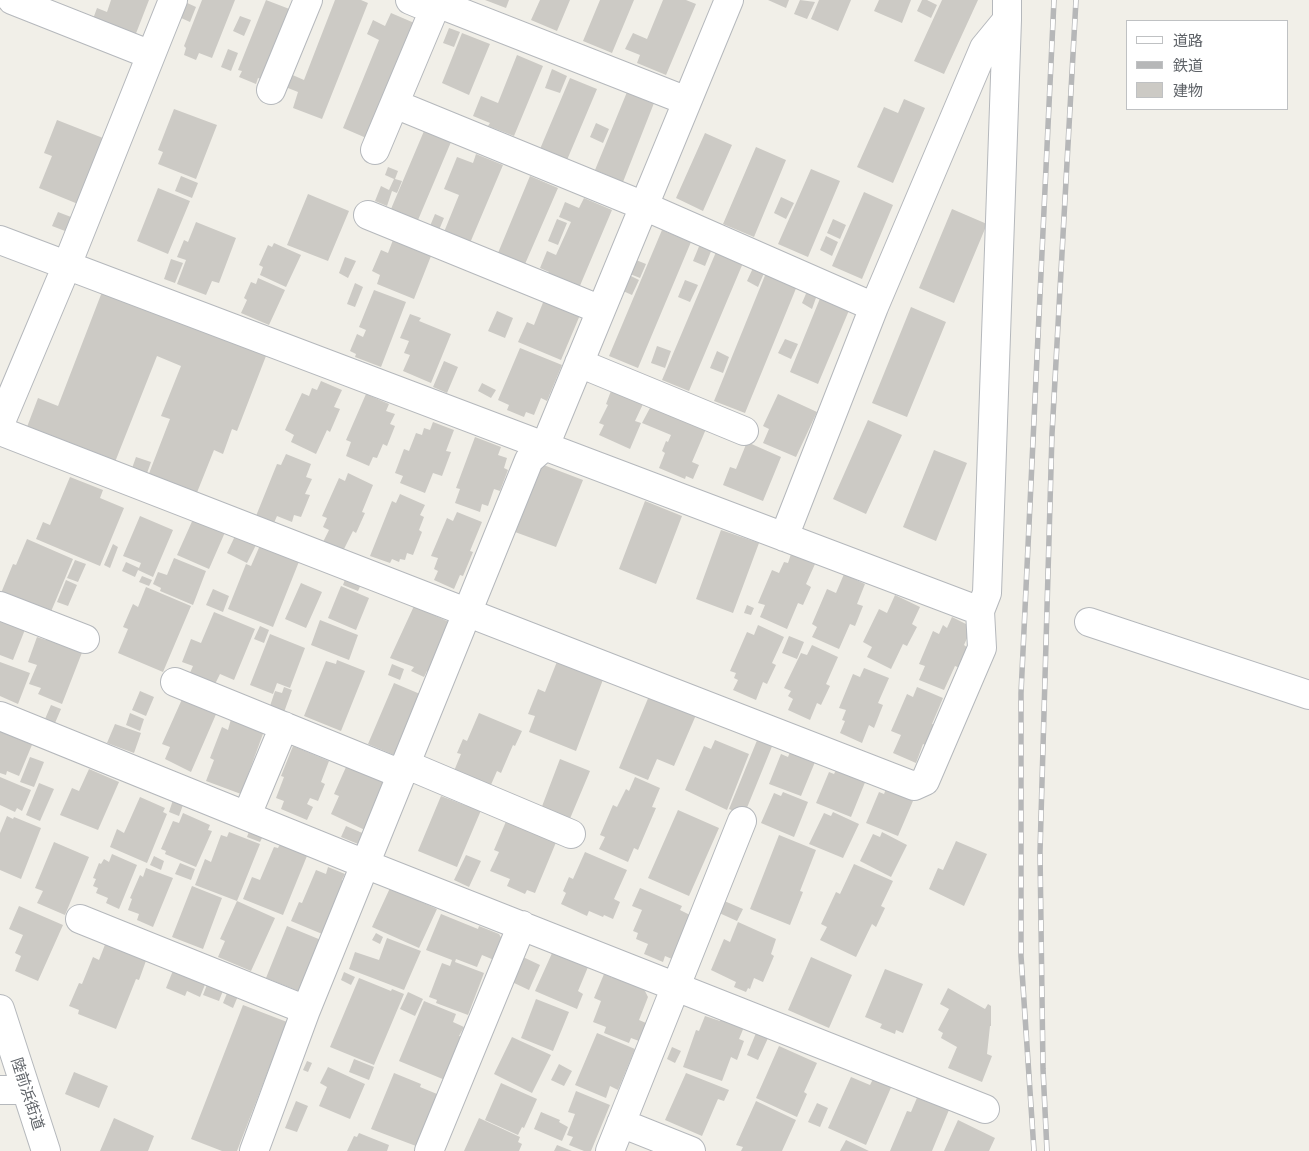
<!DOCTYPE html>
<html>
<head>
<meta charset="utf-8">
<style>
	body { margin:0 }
	#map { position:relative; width:1309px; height:1151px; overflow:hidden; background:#f1efe8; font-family:"PT Sans","Noto Sans JP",sans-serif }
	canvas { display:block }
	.legend { position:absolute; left:1126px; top:20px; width:162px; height:90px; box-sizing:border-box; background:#fff; border:1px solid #bfc1c3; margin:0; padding:6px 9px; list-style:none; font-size:15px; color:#5f6368 }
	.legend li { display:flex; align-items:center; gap:10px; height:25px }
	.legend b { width:25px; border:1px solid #bfc1c3 }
</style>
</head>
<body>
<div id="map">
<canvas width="1309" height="1151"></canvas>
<ul class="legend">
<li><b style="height:6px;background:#fff"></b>道路</li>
<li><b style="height:6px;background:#b6b7b8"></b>鉄道</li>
<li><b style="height:14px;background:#cccac5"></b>建物</li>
</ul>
</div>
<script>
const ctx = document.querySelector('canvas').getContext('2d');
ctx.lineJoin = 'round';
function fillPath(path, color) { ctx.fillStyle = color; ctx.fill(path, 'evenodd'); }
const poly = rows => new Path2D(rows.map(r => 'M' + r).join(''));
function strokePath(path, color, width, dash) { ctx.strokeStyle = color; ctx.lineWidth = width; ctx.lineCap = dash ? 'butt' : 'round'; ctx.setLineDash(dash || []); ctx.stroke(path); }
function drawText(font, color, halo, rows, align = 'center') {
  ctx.font = font + ' "PT Sans","Noto Sans JP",sans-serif'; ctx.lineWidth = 5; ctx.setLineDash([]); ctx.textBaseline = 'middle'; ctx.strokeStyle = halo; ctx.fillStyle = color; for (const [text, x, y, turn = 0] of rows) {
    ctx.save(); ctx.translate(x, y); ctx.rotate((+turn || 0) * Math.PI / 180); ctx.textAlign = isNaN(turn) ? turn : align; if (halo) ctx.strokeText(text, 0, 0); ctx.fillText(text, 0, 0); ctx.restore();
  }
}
const building = poly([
	[111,0,149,0,135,36,93,19,97,8,107,12],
	[202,0,235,0,212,58,199,53,196,60,184,55,186,48,184,46],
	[266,0,292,10,264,80,258,78,256,84,239,77,242,71,238,70],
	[335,0,361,0,368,3,322,119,293,108,298,92,283,86,288,73,304,80],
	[485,0,509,0,506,8],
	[540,0,570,0,557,31,531,20],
	[600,0,634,0,612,53,583,41],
	[663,0,686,0,696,4,666,75,637,63,640,55,625,49,633,33,647,39],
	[768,0,789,0,786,8],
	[800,0,815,2,807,19,794,14],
	[819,0,851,0,838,31,811,19],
	[879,0,911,0,902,23,874,11],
	[922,0,927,0,937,5,931,18,917,11],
	[942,0,978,0,944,74,914,61],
	[185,2,196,7,190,22,179,17],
	[391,13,419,25,371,140,343,128,379,40,367,34,373,20,385,26],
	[240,16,251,20,244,36,233,31],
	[449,28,460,32,454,47,443,43],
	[462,33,490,44,469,95,442,83],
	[228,49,238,53,231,71,221,67],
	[517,55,543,66,514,136,488,126,490,123,473,116,481,96,498,103],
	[552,69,567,76,560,93,545,88],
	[570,78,597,89,567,160,540,149],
	[627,92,654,103,623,182,595,170],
	[904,99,925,108,893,183,857,167,884,107,898,113],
	[174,109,217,125,196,179,158,164,163,152,158,150],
	[57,120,103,138,78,204,39,188,52,156,44,153],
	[596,123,609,129,603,143,590,137],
	[424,131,451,142,418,220,391,209],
	[705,133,732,145,703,211,676,198],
	[756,147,786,160,754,237,723,224],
	[476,154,503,165,470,243,444,232,459,195,444,189,457,157,473,163],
	[388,167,398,171,395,179,402,181,397,193,392,191,387,206,375,201,381,186,389,190,394,179,385,175],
	[811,169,840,181,808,257,778,244],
	[181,176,198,183,192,198,175,191],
	[530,176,558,188,525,264,498,253],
	[158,188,190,201,168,254,137,241],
	[864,192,893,205,862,279,832,266],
	[308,194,349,211,328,261,287,245],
	[781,197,794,203,786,219,774,213],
	[584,198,612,210,579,288,547,274,549,272,540,268,547,251,556,255,571,222,559,217,565,202,579,208],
	[952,209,987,224,954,303,919,288],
	[58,212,71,217,65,231,52,226],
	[435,214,444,218,439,230,430,226],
	[557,219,567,223,558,245,548,241],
	[833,219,846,225,840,239,827,233],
	[196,222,236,238,219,283,212,281,206,295,177,284,186,260,177,257,184,240,188,242],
	[662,230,691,242,638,368,609,356],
	[826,236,838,242,832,256,820,250],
	[393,240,431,256,414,299,377,284,380,275,372,271,381,250,388,253],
	[274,243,301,255,286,287,260,275,263,267,259,265,268,245,272,247],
	[700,244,712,249,705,266,693,261],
	[716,252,743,263,689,391,662,380],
	[345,257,356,261,348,278,339,273],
	[171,259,183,263,175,283,164,279],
	[636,260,646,264,640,278,630,274],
	[753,268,764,273,758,287,747,281],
	[766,273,797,286,745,413,714,401],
	[631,276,639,280,632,295,623,291],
	[258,278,285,290,269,325,241,313,247,300,244,298,251,282,256,284],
	[685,280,698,285,690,302,678,297],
	[355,283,363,287,355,307,347,304],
	[808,289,817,295,812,309,802,303],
	[374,290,406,302,381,367,355,357,356,354,350,351,357,334,363,337,366,330,359,327],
	[102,292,266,356,237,431,232,429,223,454,214,450,196,495,148,476,170,419,161,416,181,366,157,356,115,462,27,427,38,398,58,406],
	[821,296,850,308,818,384,790,372],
	[544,300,580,315,561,360,518,342,527,322,534,325],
	[911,307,946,322,907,417,872,403],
	[497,311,513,318,505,338,488,331],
	[410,314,421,318,419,321,451,334,431,383,403,371,410,355,404,353,409,341,400,338],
	[785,339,798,344,791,359,778,353],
	[657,346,671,351,665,368,651,363],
	[520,348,562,365,547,401,541,398,534,415,526,412,524,417,507,410,509,405,498,400],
	[717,351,729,357,723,373,710,368],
	[444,361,458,367,447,393,433,387],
	[321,381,342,390,334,407,340,409,330,432,327,430,316,454,291,442,294,435,285,430,302,393,309,396,312,388,317,390],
	[482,383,496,390,491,398,478,391],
	[611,391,643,404,635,421,641,423,630,449,599,435,604,425,599,423,608,405,606,404],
	[366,394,389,404,386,411,395,414,390,424,395,426,387,446,383,444,377,458,373,457,369,466,346,456,351,442,346,440],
	[778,394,817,412,796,457,763,443,769,429,763,426],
	[651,406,706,429,692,462,699,465,693,479,686,476,685,479,659,468,665,453,662,451,666,441,668,442,671,435,642,423],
	[868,420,902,435,866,514,833,499],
	[433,422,454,430,446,451,451,452,442,476,433,473,425,493,400,483,403,476,395,473,404,449,409,451,416,433,422,435,424,428,430,430],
	[475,437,501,447,498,455,507,458,504,468,508,470,500,491,494,489,488,506,482,504,480,512,455,503,460,489,456,488],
	[747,442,781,457,763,501,723,485,730,467,736,469],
	[934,450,967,463,936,541,903,527],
	[286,454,311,464,306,477,312,479,305,494,310,495,301,517,294,515,292,522,277,516,274,523,256,516,277,464,281,465],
	[136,457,151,462,146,476,131,471],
	[541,464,583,480,556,547,515,532],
	[348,473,373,485,362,512,365,513,356,533,353,531,343,551,323,542,329,530,323,527,327,518,322,516,339,478,345,481],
	[70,477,103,490,100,498,124,508,100,566,36,539,43,522,50,525],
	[400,494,425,505,420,515,424,517,419,530,422,532,413,555,407,553,405,560,400,559,399,562,392,559,390,563,370,556,392,501,396,503],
	[645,501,682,516,656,584,619,569],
	[457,512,482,522,470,551,473,552,463,576,460,575,454,589,434,580,438,571,434,569,438,558,431,556,447,518,453,521],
	[140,516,173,530,153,577,138,570,135,577,122,571,126,562,139,568,141,563,123,556],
	[194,517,226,530,209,569,177,555],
	[721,530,759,543,733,613,696,599],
	[235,536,256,545,247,563,227,553],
	[27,539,73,559,50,614,1,593,13,564,16,565],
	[261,543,300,559,273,627,228,609,246,564,251,566],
	[113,544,118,547,110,568,104,565],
	[791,554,815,564,806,584,811,587,803,605,798,603,787,629,760,617,765,605,758,603,772,570,779,573,784,562,788,563],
	[174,558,206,571,193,605,160,591,161,588,153,584,158,572,167,575],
	[75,560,86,564,78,582,67,578],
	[347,574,363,580,358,591,343,585],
	[844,574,865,584,857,604,863,606,855,626,850,624,839,649,812,637,817,627,812,624,827,589,836,593],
	[142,576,152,580,149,586,139,582],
	[66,580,77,585,68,606,57,602],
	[301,583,322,592,306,628,285,619],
	[341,586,369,598,356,630,328,618],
	[146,587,191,606,163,672,118,653,128,629,123,627,133,604,138,607],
	[213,589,229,596,223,612,206,605],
	[895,595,920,607,912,624,917,627,907,646,903,644,891,669,867,657,872,647,863,642,879,609,887,613],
	[747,605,754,608,751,615,744,613],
	[414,606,449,622,440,642,445,644,429,673,427,671,424,677,411,671,414,667,390,658],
	[214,612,255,629,234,680,220,674,214,686,189,675,193,666,182,662,191,639,201,643],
	[952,617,972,627,964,645,968,648,960,668,955,666,944,690,919,680,925,666,919,664,933,631,939,634,943,625,947,628],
	[0,618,26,627,13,660,0,655],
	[320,620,358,635,349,660,311,645],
	[758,625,784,637,772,663,776,665,767,684,763,682,756,700,733,690,738,680,734,678,736,673,730,671,747,632,754,635],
	[260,626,269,630,264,643,254,639],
	[270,634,305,648,290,688,277,683,273,694,250,685],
	[47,636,83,650,62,704,38,694,41,688,29,684,37,665,28,662,37,637,46,640],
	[789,636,804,642,797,659,782,653],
	[812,645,838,657,826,684,830,686,821,705,817,703,810,720,788,710,793,699,788,696,791,691,784,688,801,653,807,655],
	[558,659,604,677,576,751,529,732,535,716,528,714,538,689,545,692],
	[337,660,365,671,341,731,304,716,326,661,336,664],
	[0,662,30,673,18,704,0,696],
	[392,664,404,669,400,680,388,675],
	[864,668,889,678,878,703,883,705,874,728,869,725,862,743,840,733,845,721,842,720,846,710,839,708,853,674,860,677],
	[394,683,420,694,394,755,368,744],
	[284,687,292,690,283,715,269,709,275,691,282,693],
	[917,687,943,698,932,724,936,725,927,746,923,744,916,763,893,753,901,735,891,731,907,694,913,697],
	[140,691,154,697,146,716,132,710],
	[649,696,696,715,674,766,657,759,648,780,619,768],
	[183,697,217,712,191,772,165,759,170,747,162,744],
	[51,705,61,709,55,723,45,719],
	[130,713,144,719,140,731,126,725],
	[479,713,522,731,515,746,513,745,501,773,497,771,490,787,454,771,461,754,457,753,463,739,467,741],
	[231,719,264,731,241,794,206,781,214,760,210,758,222,727,228,730],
	[115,724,141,733,134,753,107,743],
	[0,725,34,740,19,776,7,771,6,775,0,773],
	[758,738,773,744,744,815,729,809],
	[715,740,749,754,727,810,685,790,704,746,711,749],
	[293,746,329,761,321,782,325,784,318,801,310,798,307,804,313,807,307,820,281,809,284,801,276,798,284,777,281,776],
	[790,752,815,762,801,796,769,784,781,754,788,757],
	[30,757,44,762,34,787,20,782],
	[560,759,590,771,569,821,541,809],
	[346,767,384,782,367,831,331,814,339,796,334,794],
	[837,768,866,780,851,817,816,803,829,772,834,774],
	[89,769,119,782,98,830,60,815,72,788,79,791],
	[0,777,31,790,22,811,17,808,15,812,0,805],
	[635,777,660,788,652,807,656,808,638,850,634,848,628,862,599,849,605,837,600,835,613,805,617,807,626,789,629,791],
	[39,783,54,789,40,821,26,815],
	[886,789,913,801,898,836,866,823,879,792,884,794],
	[783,792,808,802,794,837,761,823,774,793,781,796],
	[441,796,467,806,468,802,482,808,457,867,418,851],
	[140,797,165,808,163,812,167,814,147,863,110,847,117,829,124,833],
	[174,797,184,802,179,816,169,812],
	[678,810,719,828,689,896,648,878],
	[833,812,859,824,843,858,809,844,824,813,831,816],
	[183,813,210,825,208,830,212,831,196,867,165,854,166,851,161,849,173,821,179,823],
	[7,816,13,819,14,817,41,828,21,879,0,870,0,833],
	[507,819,557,840,535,893,527,890,525,894,507,886,510,879,490,871,499,852,494,850],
	[251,826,265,832,260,842,247,837],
	[346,826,367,835,363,846,341,837],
	[229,832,260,844,237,901,195,885,205,859,211,862,221,835,227,837],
	[882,832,907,845,891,877,860,861,873,834,880,837],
	[779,835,816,850,800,891,803,892,790,925,750,909],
	[956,841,987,854,964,906,929,889,938,868,943,870],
	[54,842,89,857,65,915,37,903,43,891,35,888],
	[280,844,309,851,283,915,243,899,252,877,260,880,274,847,278,848],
	[585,852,627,870,614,899,620,902,613,919,604,915,603,917,589,911,587,916,561,904,566,893,563,891,569,877,573,879],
	[112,854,137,865,119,909,106,903,108,898,96,893,98,888,93,886,96,879,93,878,99,863,101,864,104,859,109,862],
	[466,855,481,861,469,887,454,880],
	[154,856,164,861,161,870,150,865],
	[180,863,195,869,191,880,175,874],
	[854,864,893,881,881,906,885,908,876,927,872,924,856,957,820,940,827,927,821,924,836,892,840,894],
	[328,867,345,874,342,880,348,882,327,936,291,921,299,902,302,903,316,870,326,874],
	[146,868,173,878,153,927,137,920,139,914,128,910,132,899,130,898,140,875,143,877],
	[192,886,222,898,203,949,172,937],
	[390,888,437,909,419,948,372,927],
	[640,888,682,906,680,910,690,915,672,959,665,956,663,962,644,954,648,944,636,939,638,933,633,931,642,910,632,906],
	[722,900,743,909,737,921,717,912],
	[237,901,275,918,251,971,218,957,225,941,220,939],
	[19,906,63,925,38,981,15,971,21,956,15,953,23,935,9,929],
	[441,914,478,929,479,926,499,934,502,939,494,960,482,955,477,967,456,959,455,962,484,973,468,1015,436,1003,437,1000,429,997,442,963,450,966,452,960,426,950],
	[738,922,776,939,771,954,774,956,763,982,754,978,750,989,748,988,746,992,734,987,736,982,711,970,724,939,730,942],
	[287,926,321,940,301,992,266,978],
	[376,933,383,937,380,944,372,940],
	[387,938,421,951,404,990,349,969,355,952,379,960],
	[106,942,147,958,139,980,136,979,116,1029,78,1014,79,1010,69,1006,79,983,82,984,93,957,99,960],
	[553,951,588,967,578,991,583,994,577,1009,535,991],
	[523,957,540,965,529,990,512,982],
	[811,957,852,975,829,1028,788,1010],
	[174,968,206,982,200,997,187,991,185,996,166,988],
	[885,969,923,984,903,1033,896,1030,895,1034,880,1028,882,1024,865,1017],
	[344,972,355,977,351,985,341,980],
	[604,974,613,978,614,975,643,987,648,997,639,1020,646,1023,639,1041,631,1038,629,1043,604,1033,606,1027,593,1022,601,1001,594,998],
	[359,978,391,991,392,989,404,994,374,1065,330,1047],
	[208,982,224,988,219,1001,203,995],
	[948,988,985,1009,988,1004,991,1006,991,1026,990,1026,987,1054,992,1056,982,1082,948,1068,957,1047,941,1038,943,1033,938,1030,949,1009,940,1004],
	[228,991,238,996,233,1008,223,1003],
	[408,992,423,999,415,1016,400,1009],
	[536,999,569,1012,553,1051,521,1038],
	[424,1001,456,1014,453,1022,464,1027,459,1036,462,1037,445,1080,399,1061],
	[243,1005,287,1022,237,1151,222,1151,191,1139],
	[705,1016,720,1021,721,1018,744,1027,739,1039,744,1041,737,1060,731,1057,722,1081,683,1067,696,1030,699,1031],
	[597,1033,635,1049,618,1090,610,1086,606,1098,575,1085],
	[756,1033,768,1038,758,1060,747,1055],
	[512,1037,551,1055,532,1093,494,1074],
	[779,1046,817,1063,804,1092,807,1094,797,1117,756,1098],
	[672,1047,681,1051,675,1063,667,1059],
	[354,1059,374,1067,369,1080,349,1072],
	[307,1061,312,1063,308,1072,303,1070],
	[559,1064,572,1071,564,1086,551,1080],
	[328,1067,365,1084,350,1119,319,1106,327,1087,320,1083],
	[74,1072,108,1086,99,1108,65,1094],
	[394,1073,421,1084,420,1087,437,1094,416,1146,371,1129],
	[686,1073,729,1090,724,1101,718,1099,702,1136,665,1120],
	[875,1075,893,1083,866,1145,828,1128,851,1077,870,1085],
	[501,1083,537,1099,524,1128,522,1127,518,1135,485,1120],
	[576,1091,610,1105,591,1151,584,1151,569,1145,573,1137,567,1135,575,1114,568,1112],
	[919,1093,951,1105,932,1151,890,1151,907,1111,911,1112],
	[296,1101,308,1106,297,1132,285,1128],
	[756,1101,796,1120,782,1151,741,1151,743,1147,736,1145],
	[817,1103,828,1108,820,1127,808,1122],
	[541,1112,560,1120,559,1122,568,1127,562,1141,534,1129],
	[114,1118,154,1136,148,1151,100,1151],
	[479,1118,520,1137,518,1142,522,1144,519,1151,464,1151],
	[958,1120,995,1138,989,1151,944,1151],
	[359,1133,389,1145,387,1151,347,1151,354,1136,357,1137],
	[846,1140,869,1151,840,1151],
	[557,1145,572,1151,554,1151]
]);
const minor = poly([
	[12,0,151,55],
	[410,0,434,10],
	[437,3,687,101],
	[271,90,308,0],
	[395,104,644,206,874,307],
	[375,150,438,0],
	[368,215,601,310],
	[0,240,980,611],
	[579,363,744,431],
	[0,424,67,265,173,0],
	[0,431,914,786,925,781,982,648,980,611,987,593,1007,20],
	[784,537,874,307,984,48,1007,20,1007,0],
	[0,606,85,639],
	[1089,622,1309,695],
	[175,682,401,774],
	[0,716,365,864,985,1109],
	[405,764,571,834],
	[247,815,284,726],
	[80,919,306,1010],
	[0,1009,46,1151],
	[0,1090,26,1090],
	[621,1123,691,1151],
	[254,1151,306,1010,529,460,545,446,729,0],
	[429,1151,522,925],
	[610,1151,742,821]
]);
const rail = poly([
	[1034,1151,1021,956,1021,693,1054,0],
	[1047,1151,1043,1069,1040,852,1052,434,1076,0]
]);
const streetNames = [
	["陸前浜街道",27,1094,72]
];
fillPath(building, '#cccac5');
strokePath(minor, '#b5b8bc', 30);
strokePath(minor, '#fff', 28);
strokePath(rail, '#b6b7b8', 5.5);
strokePath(rail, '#fff', 4, [11]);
drawText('15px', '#5f6368', '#fff', streetNames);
</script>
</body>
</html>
